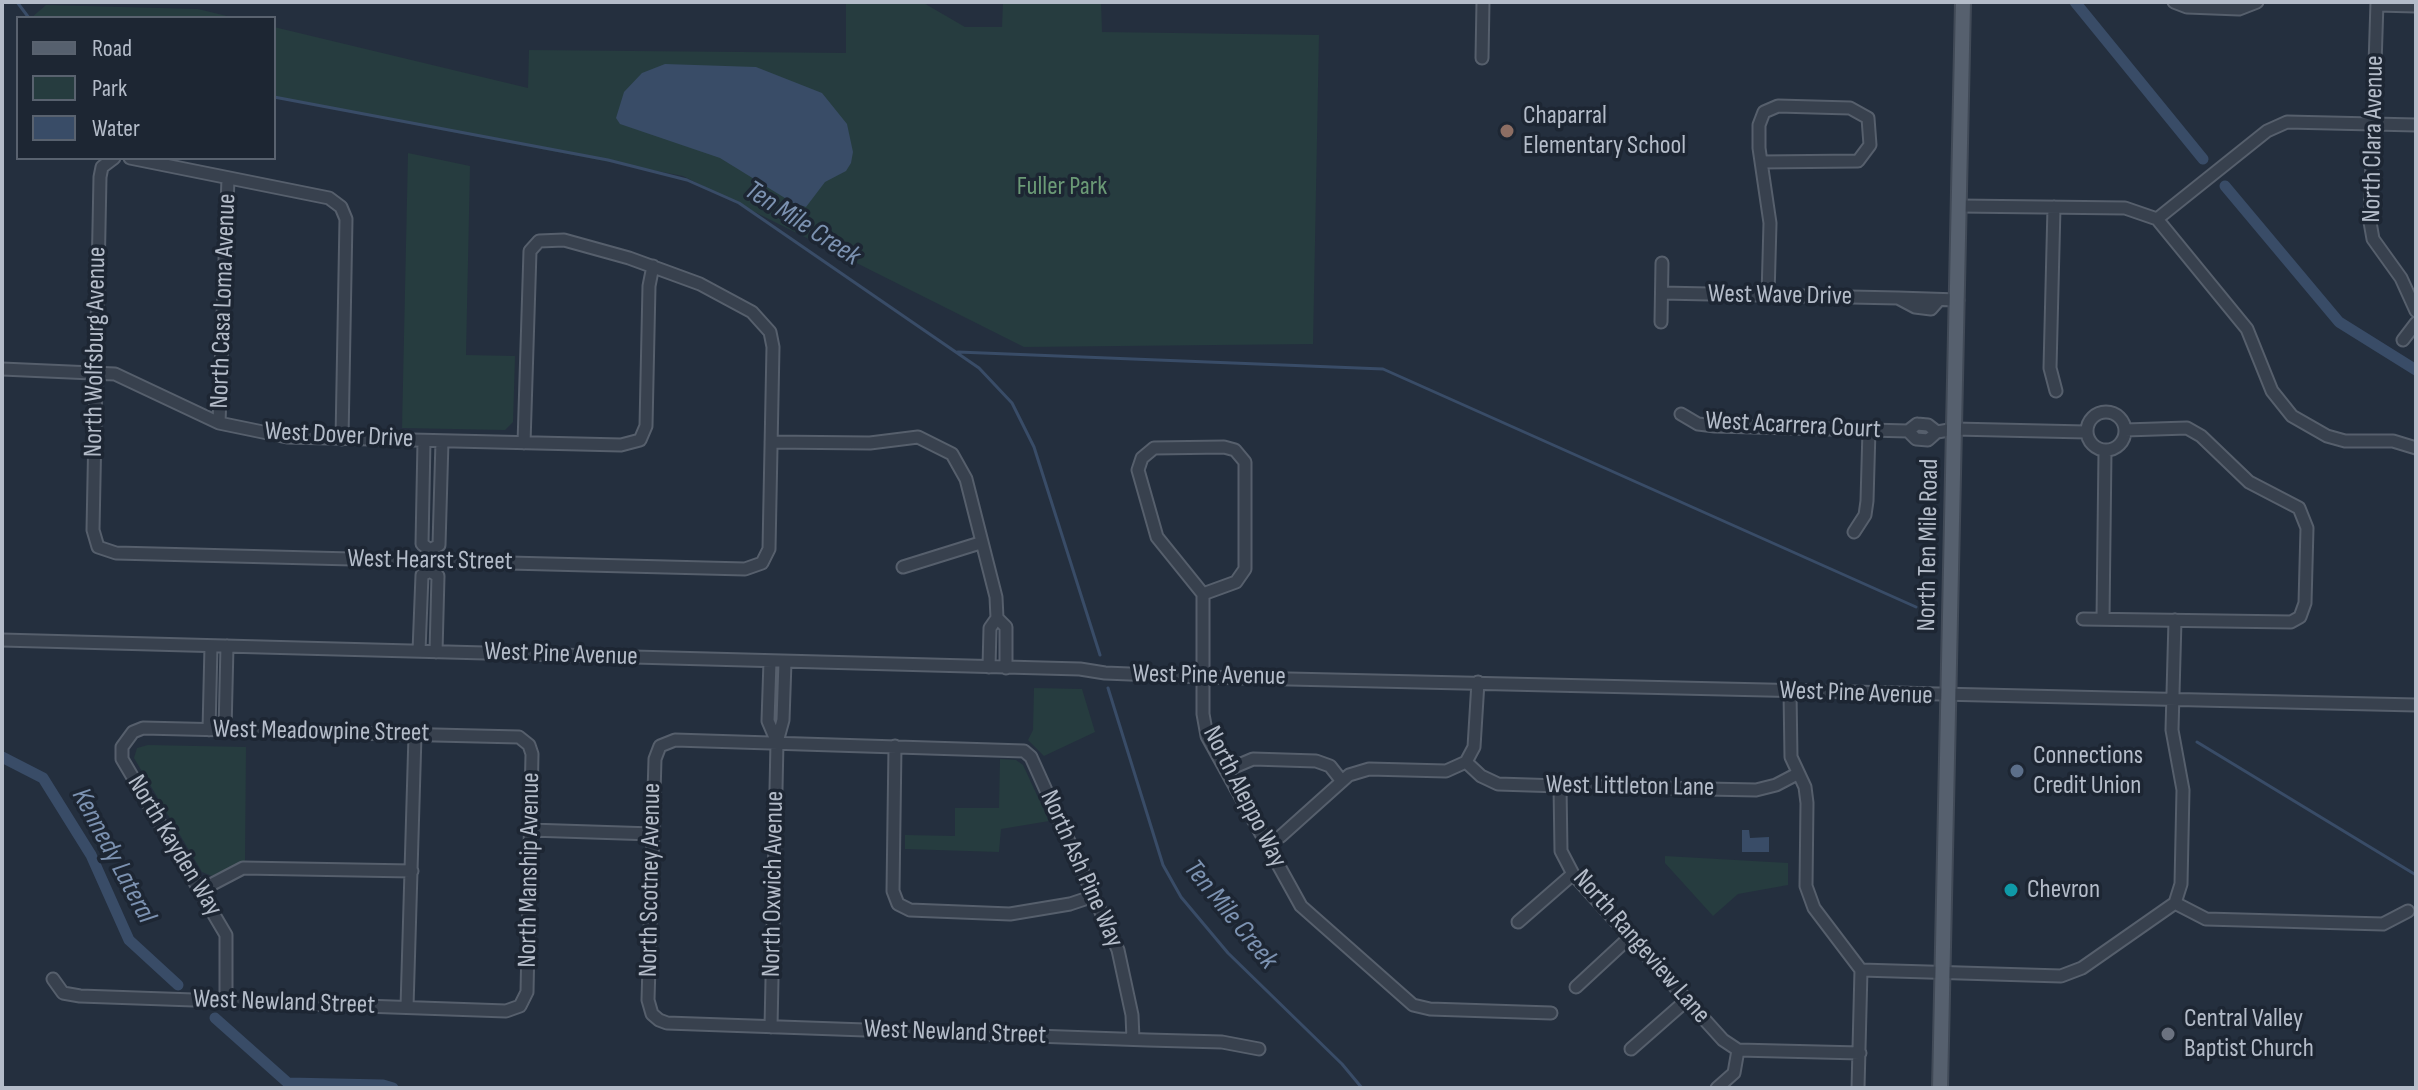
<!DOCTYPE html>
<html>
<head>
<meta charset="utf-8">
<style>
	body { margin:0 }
	#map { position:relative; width:2418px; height:1090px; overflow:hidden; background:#242f3e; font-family:"Sofia Sans Condensed",sans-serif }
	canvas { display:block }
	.frame { position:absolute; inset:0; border:4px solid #b4bcc9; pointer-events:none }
	.legend { position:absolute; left:16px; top:16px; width:260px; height:144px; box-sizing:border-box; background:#1d2633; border:2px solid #59626f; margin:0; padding:10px 14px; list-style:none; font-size:24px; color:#b4bcc9 }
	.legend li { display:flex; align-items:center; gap:16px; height:40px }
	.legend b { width:40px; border:2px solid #59626f }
</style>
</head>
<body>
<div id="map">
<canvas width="2418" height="1090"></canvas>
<div class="frame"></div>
<ul class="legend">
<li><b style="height:10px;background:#56606e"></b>Road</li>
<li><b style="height:22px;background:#263c3f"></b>Park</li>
<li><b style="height:22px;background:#394c67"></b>Water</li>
</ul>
</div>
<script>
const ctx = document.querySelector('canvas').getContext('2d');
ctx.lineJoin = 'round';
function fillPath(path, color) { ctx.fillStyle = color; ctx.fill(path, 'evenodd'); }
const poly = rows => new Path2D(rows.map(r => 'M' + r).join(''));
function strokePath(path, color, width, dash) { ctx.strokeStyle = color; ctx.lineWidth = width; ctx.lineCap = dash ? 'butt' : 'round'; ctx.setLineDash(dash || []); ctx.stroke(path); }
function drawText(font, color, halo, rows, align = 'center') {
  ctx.font = font + ' "Sofia Sans Condensed",sans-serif'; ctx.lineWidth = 7; ctx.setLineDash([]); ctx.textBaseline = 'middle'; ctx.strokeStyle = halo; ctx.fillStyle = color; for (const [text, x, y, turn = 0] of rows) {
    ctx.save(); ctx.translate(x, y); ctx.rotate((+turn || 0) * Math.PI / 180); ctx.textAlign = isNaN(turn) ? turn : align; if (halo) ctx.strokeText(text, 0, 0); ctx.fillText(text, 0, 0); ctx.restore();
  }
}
const green = poly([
	[846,2,922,2,965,27,1002,27,1003,2,1101,2,1102,32,1319,35,1313,344,1024,347,683,176,274,98,274,27,528,88,529,50,846,53],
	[46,5,198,9,235,18,31,18],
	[408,153,470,166,466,355,515,356,513,422,505,430,402,428],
	[1034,688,1082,689,1095,732,1044,756,1028,740,1033,730],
	[148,745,246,747,245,861,212,876,202,872,134,758,137,748],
	[1000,759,1016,760,1023,765,1049,821,1001,829,999,852,905,849,905,835,955,836,955,808,999,808],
	[1665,856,1788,863,1788,885,1738,894,1713,916,1665,863]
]);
const water = poly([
	[665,64,756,67,822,93,847,124,853,152,851,163,846,171,825,182,806,207,793,203,720,158,620,124,616,118,624,92,642,73],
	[1742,830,1749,830,1750,838,1769,837,1769,852,1742,852]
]);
const stream = poly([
	[17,2,29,18],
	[274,97,608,160,687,180,739,203,979,368,1012,403,1034,447,1100,655],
	[958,352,1383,369,1916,607],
	[1108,688,1163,865,1181,897,1228,953,1342,1064,1362,1088],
	[2197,742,2416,875]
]);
const canal = poly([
	[2075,2,2203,159],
	[2225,186,2339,322,2416,370],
	[2,757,43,778,91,855,129,940,178,985],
	[215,1018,288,1083,383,1085,393,1088]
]);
const minor = poly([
	[2174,2,2187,7,2239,9,2257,2],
	[2377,2,2370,222,2373,239,2401,278,2416,311],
	[2377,5,2416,6],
	[1482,58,1483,2],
	[114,158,102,167,100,177,93,530,98,547,116,553,745,569,762,563,769,549,773,347,770,332,752,312,700,284,629,258,564,240,539,241,530,251,524,443],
	[130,158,329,198,341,207,346,219,342,439],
	[1761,162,1858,161,1870,145,1868,118,1850,108,1778,106,1764,112,1759,125,1759,148,1770,223,1768,296],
	[1960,206,2125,208,2157,219,2267,131,2287,122,2416,125],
	[2054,207,2050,368,2056,391],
	[2157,219,2247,329,2272,391,2292,416,2327,436,2345,441,2393,441,2416,448],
	[1662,293,1898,298],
	[1938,301,1931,309,1915,307,1898,298,1958,300],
	[1661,322,1662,263],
	[2403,340,2416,323],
	[2,369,115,374,219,423,287,437,621,445,640,440,646,426,649,286,653,266],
	'2087 431a19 19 0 1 1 38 0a19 19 0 1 1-38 0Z',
	[1681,414,1698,424,1715,426,1908,431],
	[219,423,228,178],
	[1917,424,1928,425,1937,432,1928,440,1916,439,1908,431,1917,424],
	[1937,432,1955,429,2086,432],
	[424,441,422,544,430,550,430,571,438,576,436,652],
	[771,442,870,443,918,437,952,454,966,479,996,597,997,618],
	[1854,532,1865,515,1867,501,1869,430],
	[430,550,439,545,442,441],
	[903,567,980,543],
	[1203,594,1236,582,1245,569,1245,462,1235,450,1224,447,1154,448,1142,458,1138,470,1157,537,1203,594,1203,714,1207,736,1301,906,1413,1005,1430,1009,1551,1013],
	[2083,619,2291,622,2300,617,2305,603,2307,528,2299,508,2249,482,2201,436,2187,428,2125,430],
	[2103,619,2105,451],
	[2175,620,2172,730,2183,790,2181,884,2175,903],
	[2,640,1080,669,1105,673,1203,677,2416,705],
	[419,651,422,575,430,571],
	[770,661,768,721,777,742],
	[989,667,990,628,997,618,1006,627,1006,668],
	[1790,692,1791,757,1805,787,1807,803,1806,886,1814,908,1861,970,1858,1088],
	[209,730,211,646],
	[225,730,227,646],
	[895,746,893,891,898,904,910,910,1010,914,1070,904,1094,896],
	[1466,762,1481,776,1498,784,1560,786,1756,790,1776,785,1797,774],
	[1466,762,1474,747,1478,682],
	[1227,770,1253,759,1316,761,1330,766,1341,780],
	[1560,786,1561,851,1573,874,1723,1040,1738,1050],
	[530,830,653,834],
	[1267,844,1281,836,1349,775,1369,769,1446,771,1466,762],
	[201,890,243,868,412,871],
	[2175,903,2206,919,2383,924,2408,911],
	[1518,922,1573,874],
	[1861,970,2061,976,2082,968,2175,903],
	[53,979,63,993,80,996,506,1011,520,1006,527,992,532,754,529,745,519,737,143,728,133,732,122,747,122,759,226,935,226,1001],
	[1576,987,1630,937],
	[407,1007,415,735],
	[771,1027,777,742,783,720,785,662],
	[1133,1039,1132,1015,1118,950,1031,757,1024,751,675,740,660,746,655,759,648,1000,652,1014,659,1020,667,1023,1148,1040,1222,1042,1259,1049],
	[1631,1049,1688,999],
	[1738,1050,1860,1053],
	[1717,1088,1734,1073,1738,1050]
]);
const major = poly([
	[1940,1088,1963,2]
]);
const markers = [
	[1507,131,8,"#8d6e63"],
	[2017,771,8,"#5c6f8a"],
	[2011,890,8,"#0f9aa8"],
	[2168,1034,8,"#6b7280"]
];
const poiNames = [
	["Chaparral",1523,116],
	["Elementary School",1523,146],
	["Connections",2033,756],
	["Credit Union",2033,786],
	["Chevron",2027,890],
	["Central Valley",2184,1019],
	["Baptist Church",2184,1049]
];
const streetNames = [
	["North Clara Avenue",2374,139,-89],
	["West Wave Drive",1780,296,1],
	["North Casa Loma Avenue",224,301,-88],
	["North Wolfsburg Avenue",96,352,-89],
	["West Acarrera Court",1793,426,3],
	["West Dover Drive",339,436,3],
	["North Ten Mile Road",1929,545,-89],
	["West Hearst Street",430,561,1],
	["West Pine Avenue",561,655,2],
	["West Pine Avenue",1209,676,1],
	["West Pine Avenue",1856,694,2],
	["West Meadowpine Street",321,732,1],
	["West Littleton Lane",1630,787,1],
	["North Aleppo Way",1244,797,63],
	["North Kayden Way",174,846,59],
	["North Ash Pine Way",1081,869,66],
	["North Manship Avenue",530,870,-89],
	["North Scotney Avenue",651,880,-89],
	["North Oxwich Avenue",774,884,-89],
	["North Rangeview Lane",1641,947,49],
	["West Newland Street",284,1003,2],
	["West Newland Street",955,1033,2]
];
const parkNames = [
	["Fuller Park",1062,187]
];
const waterNames = [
	["Ten Mile Creek",802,224,33],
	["Kennedy Lateral",113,856,62],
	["Ten Mile Creek",1230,915,51]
];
fillPath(green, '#263c3f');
fillPath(water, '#394c67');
strokePath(stream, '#394c67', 3);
strokePath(canal, '#394c67', 11);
strokePath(minor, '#565f6c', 15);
strokePath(major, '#414a57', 18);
strokePath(minor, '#38414e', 11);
strokePath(major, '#56606e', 14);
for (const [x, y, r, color] of markers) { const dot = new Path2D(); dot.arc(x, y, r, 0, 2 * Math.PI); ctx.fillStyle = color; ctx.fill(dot); strokePath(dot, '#1d2633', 3); }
drawText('26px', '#b4bcc9', '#1d2633', poiNames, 'left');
drawText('26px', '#b4bcc9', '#1d2633', streetNames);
drawText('26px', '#6b9a76', '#1d2633', parkNames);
drawText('italic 28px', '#7c92b1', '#1d2633', waterNames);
</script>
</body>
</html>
